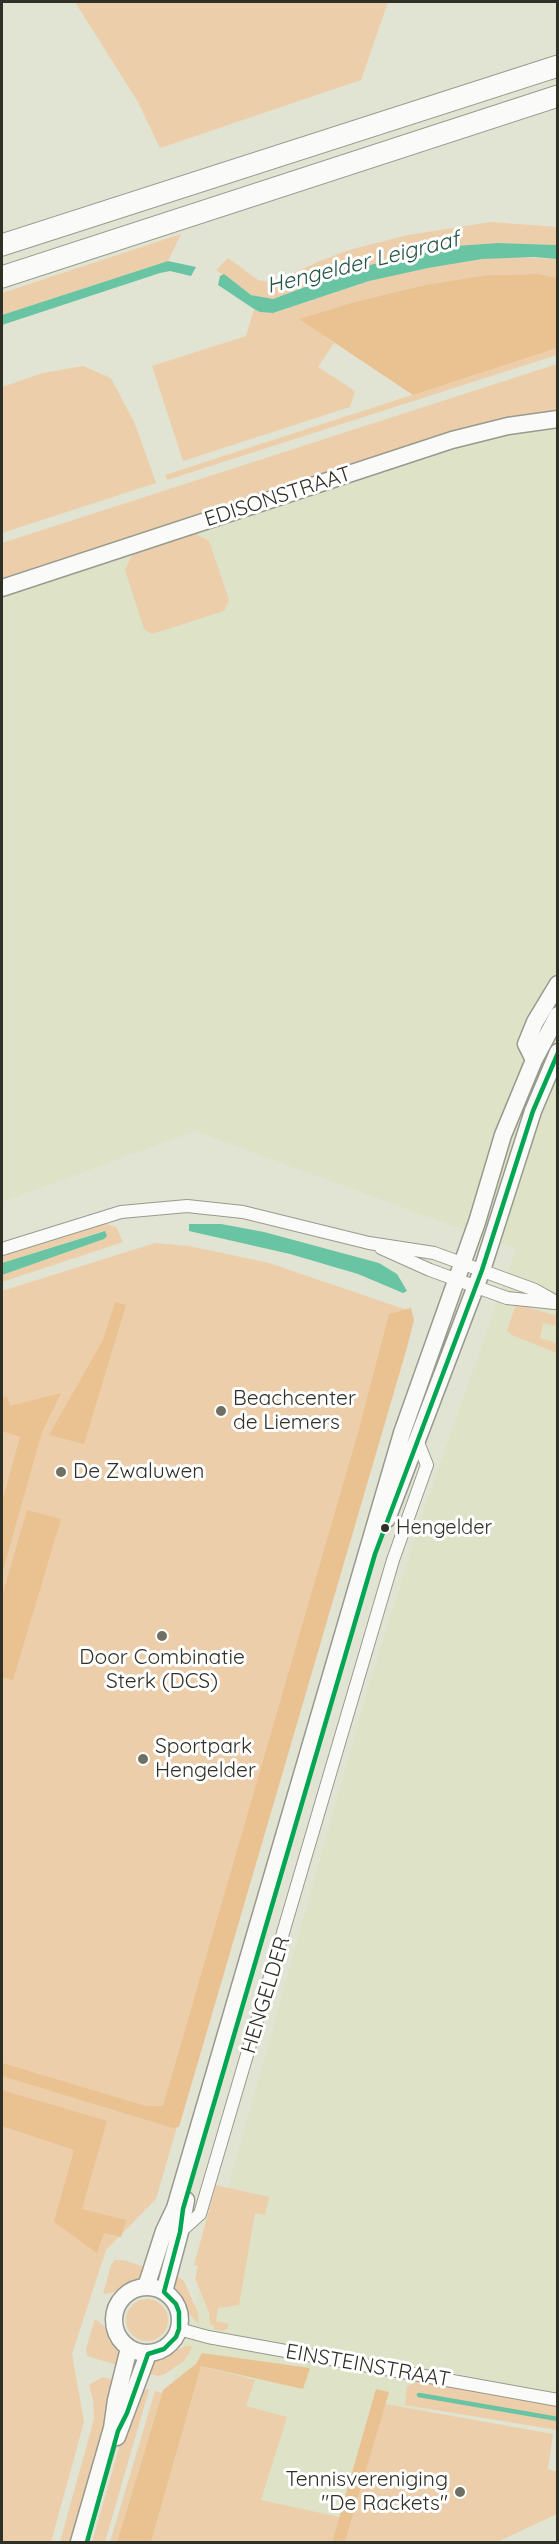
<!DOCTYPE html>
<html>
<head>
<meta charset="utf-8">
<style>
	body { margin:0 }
	#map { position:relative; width:559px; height:2544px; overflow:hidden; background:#e1e4d3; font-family:Quicksand,sans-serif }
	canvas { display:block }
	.frame { position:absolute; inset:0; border:3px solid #2f3126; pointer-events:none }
</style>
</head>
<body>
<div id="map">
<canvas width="559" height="2544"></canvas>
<div class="frame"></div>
</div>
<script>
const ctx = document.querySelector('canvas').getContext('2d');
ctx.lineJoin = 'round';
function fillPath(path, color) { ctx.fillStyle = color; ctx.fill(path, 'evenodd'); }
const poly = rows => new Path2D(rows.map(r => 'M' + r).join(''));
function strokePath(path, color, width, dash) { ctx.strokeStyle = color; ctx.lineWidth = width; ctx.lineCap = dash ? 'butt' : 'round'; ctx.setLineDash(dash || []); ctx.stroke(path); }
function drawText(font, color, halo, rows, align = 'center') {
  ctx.font = font + ' Quicksand,sans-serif'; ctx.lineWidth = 6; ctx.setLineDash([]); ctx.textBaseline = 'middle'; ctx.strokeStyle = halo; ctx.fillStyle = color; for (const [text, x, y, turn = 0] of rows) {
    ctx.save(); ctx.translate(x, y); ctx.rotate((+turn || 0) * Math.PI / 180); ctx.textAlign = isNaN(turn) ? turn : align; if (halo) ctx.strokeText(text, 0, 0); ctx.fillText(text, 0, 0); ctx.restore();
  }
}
const built = poly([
	[557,391,557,2420,427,2408,368,2542,119,2542,181,2356,368,1688,423,1512,516,1249,195,1131,2,1202,2,567]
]);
const green = poly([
	[75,2,388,2,361,80,160,148,138,102],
	[491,222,557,227,557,245,498,243,456,246,356,268,273,299,251,295,216,270,228,258,258,280,272,283,320,261,349,250,408,235],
	[181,234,168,261,2,315,2,293],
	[509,257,557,259,557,278,539,274,487,275,425,285,354,302,300,319,334,343,318,367,355,391,350,407,183,461,152,366,246,336,254,309,260,312,273,313,369,281,404,272,482,259],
	[557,348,557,355,167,480,165,475],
	[557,364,557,413,2,581,2,543],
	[83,366,111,378,135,424,156,483,2,533,2,387,43,373],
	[196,534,209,541,229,600,224,611,152,634,144,629,125,570,132,555],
	[106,1224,116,1227,123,1242,2,1282,2,1275,104,1239,103,1231,2,1263,2,1256],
	[155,1243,189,1246,269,1263,410,1311,412,1320,156,2199,106,2250,72,2354,84,2422,51,2542,2,2542,2,1291],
	[516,1304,557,1316,557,1326,543,1323,540,1338,557,1343,557,1353,512,1335,507,1331],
	[216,2185,269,2197,265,2215,255,2213,239,2305,218,2308,216,2321,229,2324,227,2329,222,2331,214,2329,214,2326,210,2324,209,2312,195,2279,198,2266,194,2265],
	[115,2260,123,2260,148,2268,136,2281,116,2292,103,2294,111,2265],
	[174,2274,184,2281,198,2313,199,2324,186,2311,175,2286],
	'126 2320a21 21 0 1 1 42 0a21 21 0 1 1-42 0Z',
	[95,2319,106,2328,118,2350,120,2366,87,2356,86,2349],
	[185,2346,193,2346,184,2361,165,2374,158,2376,146,2373,154,2362],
	[201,2366,255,2380,246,2406,287,2417,261,2500,339,2517,332,2542,151,2542],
	[103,2377,116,2381,75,2542,60,2542,94,2419,93,2400,89,2385],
	[418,2381,557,2406,557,2430,405,2405,407,2386],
	[141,2388,149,2390,105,2542,92,2542,121,2441],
	[155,2391,162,2393,117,2542,110,2542],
	[385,2404,553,2434,548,2469,557,2472,557,2514,497,2542,345,2542]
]);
const forest = poly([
	[539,274,557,278,557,348,413,395,299,319,354,302,425,285,487,275],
	[115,1302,126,1305,84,1444,49,1435,103,1340],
	[411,1308,414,1320,406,1351,179,2127,173,2128,2,2076,2,2063,146,2106,163,2106,359,1429,389,1314],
	[61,1393,42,1432,2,1574,2,1502,20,1437,2,1431,2,1398,7,1397,10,1406],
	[27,1510,61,1519,13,1680,2,1677,2,1596],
	[2,2090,107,2121,82,2209,126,2220,121,2237,104,2233,97,2253,54,2222,74,2150,2,2126],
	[202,2353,310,2368,303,2389,201,2366,151,2542,117,2542,163,2390,196,2364],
	[376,2389,389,2392,345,2542,332,2542]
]);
const water = poly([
	[498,243,557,245,557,259,534,257,482,259,428,268,369,281,273,313,260,312,254,309,218,285,220,276,224,274,251,295,273,299,356,268,456,246],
	[168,261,196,267,191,276,170,271,160,273,2,325,2,315],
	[189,1224,221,1224,264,1232,379,1263,397,1274,407,1291,403,1293,358,1274,290,1254,189,1231],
	[105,1231,107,1236,104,1239,2,1275,2,1263]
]);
const stream = poly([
	[419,2395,558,2419]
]);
const street = poly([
	[381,1248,430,1270,507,1298,555,1303],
	[2,1249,121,1212,187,1206,243,1212,369,1243,434,1253,535,1290,558,1303],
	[180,2232,200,2214,393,1560,427,1465,417,1440],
	[179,2329,208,2337,558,2400]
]);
const secondary = poly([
	[2,588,452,440,508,426,558,419],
	[534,1060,526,1044,535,1022,558,984],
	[387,1519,482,1270,533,1111,558,1052],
	[146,2287,164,2231,175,2208,402,1433,477,1222,503,1135,534,1060,558,1015],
	'114 2320a33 33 0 1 1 66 0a33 33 0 1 1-66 0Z',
	[164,2292,180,2232,186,2200],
	[117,2437,148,2354],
	[79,2542,112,2428,116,2400,129,2348]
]);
const highway = poly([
	[2,245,558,66],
	[2,277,558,96]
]);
const bus1 = poly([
	[87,2542,118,2431,127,2413,148,2354,164,2349,176,2337,179,2329,179,2312,176,2304,164,2292,180,2232,183,2209,375,1554,482,1270,533,1111,558,1053]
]);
const markers = [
	[221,1411,6,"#6d7063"],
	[61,1472,6,"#6d7063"],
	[385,1528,5,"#2f3126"],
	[162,1636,6,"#6d7063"],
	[143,1759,6,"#6d7063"],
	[460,2492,6,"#6d7063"]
];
const busNames = [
	["Hengelder",396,1528]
];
const streetNames = [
	["EDISONSTRAAT",278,497,-18],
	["HENGELDER",266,1995,-73],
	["EINSTEINSTRAAT",368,2366,10]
];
const poiNames = [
	["Beachcenter",233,1399],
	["de Liemers",233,1423],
	["De Zwaluwen",73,1472],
	["Door Combinatie",162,1658,"center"],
	["Sterk (DCS)",162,1682,"center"],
	["Sportpark",155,1747],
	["Hengelder",155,1771],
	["Tennisvereniging",448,2480,"right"],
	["\"De Rackets\"",448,2504,"right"]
];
const waterNames = [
	["Hengelder Leigraaf",363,263,-14]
];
fillPath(built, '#dee2c7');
fillPath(green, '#ecceaa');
fillPath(forest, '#eac292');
fillPath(water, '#69c4a3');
strokePath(stream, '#69c4a3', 4.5);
strokePath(street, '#989a8e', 14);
strokePath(secondary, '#989a8e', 19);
strokePath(highway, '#989a8e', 23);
strokePath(street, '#fafbf8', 12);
strokePath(secondary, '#fafbf8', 16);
strokePath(highway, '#fafbf8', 21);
strokePath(bus1, '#00a651', 4.5);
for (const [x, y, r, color] of markers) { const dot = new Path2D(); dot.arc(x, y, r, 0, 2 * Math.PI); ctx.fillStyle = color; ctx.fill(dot); strokePath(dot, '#fff', 2); }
drawText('20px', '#2f3126', '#fff', busNames, 'left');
drawText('21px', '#2f3126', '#fff', streetNames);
drawText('21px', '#2f3126', '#fff', poiNames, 'left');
drawText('italic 22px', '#245644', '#fff', waterNames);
</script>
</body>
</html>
